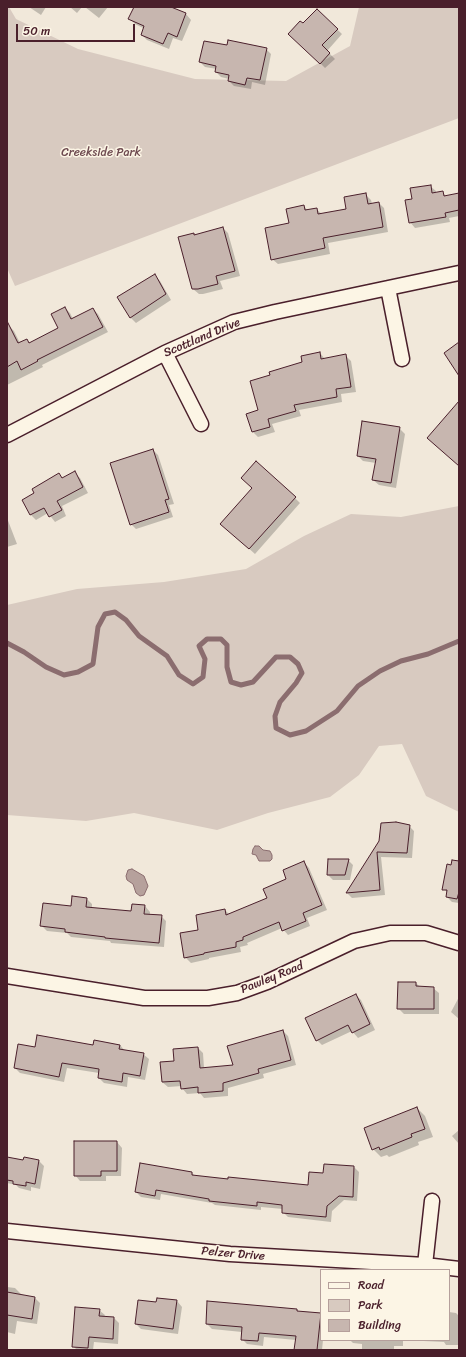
<!DOCTYPE html>
<html>
<head>
<meta charset="utf-8">
<style>
	body { margin:0 }
	#map { position:relative; width:466px; height:1357px; overflow:hidden; background:#f1e8da; font-family:Sriracha,sans-serif }
	canvas { display:block }
	.frame { position:absolute; inset:0; border:8px solid #4a1f2b; pointer-events:none }
	.legend { position:absolute; left:320px; top:1269px; width:130px; height:72px; box-sizing:border-box; background:#fcf5e5; border:1px solid #b59f9b; margin:0; padding:5px 7px; list-style:none; font-size:12px; color:#4a1f2b }
	.legend li { display:flex; align-items:center; gap:8px; height:20px }
	.legend b { width:20px; border:1px solid #b59f9b }
	.scale { position:absolute; left:16px; top:24px; width:119px; height:18px; box-sizing:border-box; border:2px solid #4a1f2b; border-top:0; padding-left:5px; font-size:12px; line-height:14px; white-space:nowrap; color:#4a1f2b; -webkit-text-stroke:3px #fcf5e5; paint-order:stroke }
</style>
</head>
<body>
<div id="map">
<canvas width="466" height="1357"></canvas>
<div class="frame"></div>
<ul class="legend">
<li><b style="height:5px;background:#fcf5e5"></b>Road</li>
<li><b style="height:11px;background:#d8cac0"></b>Park</li>
<li><b style="height:11px;background:#c7b6af"></b>Building</li>
</ul>
<div class="scale">50 m</div>
</div>
<script>
const ctx = document.querySelector('canvas').getContext('2d');
ctx.lineJoin = 'round';
function fillPath(path, color) { ctx.fillStyle = color; ctx.fill(path, 'evenodd'); }
const poly = rows => new Path2D(rows.map(r => 'M' + r).join(''));
function strokePath(path, color, width, dash) { ctx.strokeStyle = color; ctx.lineWidth = width; ctx.lineCap = dash ? 'butt' : 'round'; ctx.setLineDash(dash || []); ctx.stroke(path); }
function drawText(font, color, halo, rows, align = 'center') {
  ctx.font = font + ' Sriracha,sans-serif'; ctx.lineWidth = 3; ctx.setLineDash([]); ctx.textBaseline = 'middle'; ctx.strokeStyle = halo; ctx.fillStyle = color; for (const [text, x, y, turn = 0] of rows) {
    ctx.save(); ctx.translate(x, y); ctx.rotate((+turn || 0) * Math.PI / 180); ctx.textAlign = isNaN(turn) ? turn : align; if (halo) ctx.strokeText(text, 0, 0); ctx.fillText(text, 0, 0); ctx.restore();
  }
}
const green = poly([
	[7,7,9,7,16,19,78,49,195,79,286,81,350,46,359,7,459,7,459,118,15,286,7,268],
	[459,506,459,812,426,796,402,744,379,746,359,775,330,797,268,813,217,830,134,813,86,821,7,815,7,605,77,589,164,582,246,569,304,536,351,514,401,517]
]);
const water = poly([
	[255,846,259,846,263,850,270,851,272,855,272,859,270,861,259,861,256,855,252,854,253,849,255,846],
	[132,869,144,876,148,886,144,895,140,896,136,893,133,884,127,880,126,876,128,870,132,869]
]);
const shadow = poly([
	[29,7,46,7,41,15],
	[70,7,82,7,77,13],
	[85,7,108,7,99,18],
	[135,7,168,7,186,14,191,20,182,41,173,38,169,49,147,40,142,35,145,29,135,24,130,19],
	[317,10,342,34,327,51,335,59,325,68,290,33,303,25],
	[266,49,271,54,265,85,252,82,251,89,234,86,229,81,229,79,221,77,216,72,217,69,205,67,200,62],
	[430,186,436,191,436,194,443,193,446,196,459,195,459,216,449,218,450,222,415,228,410,222,413,200],
	[365,194,371,200,372,204,379,203,384,208,388,232,328,243,330,254,278,264,272,259,291,224,304,206,308,211,316,209,322,214,347,210],
	[223,228,228,233,240,276,220,281,223,289,203,294,199,294,193,289,193,234,195,236],
	[155,276,160,281,171,300,136,323,130,317],
	[65,308,70,313,73,319,93,309,98,314,108,332,42,365,43,367,7,385,7,327,9,326,14,331,20,343,26,340,30,343,60,328],
	[320,353,325,359,345,355,351,361,356,392,341,394,342,402,299,410,301,416,272,424,275,432,258,437,253,432,271,376,303,363],
	[399,428,405,434,396,488,379,485,373,480,376,463,363,461,358,456],
	[153,450,158,455,174,504,169,505,173,517,136,529,131,524],
	[74,473,80,478,88,493,62,506,66,516,55,522,48,513,36,520,31,515,36,494,59,474,63,479],
	[295,498,300,503,255,554,227,529],
	[7,518,17,544,7,547],
	[409,826,414,831,412,858,381,857,385,895,352,898,347,893,380,841],
	[459,856,459,903,452,902,447,897,448,893,444,889,457,867],
	[348,860,353,865,350,880,333,880,328,875],
	[304,862,309,868,327,910,307,918,310,926,288,935,282,928,247,943,248,945,240,947,241,952,209,958,209,959,191,963,185,957,199,931,225,910,230,915,268,899],
	[87,899,92,904,92,908,132,912,145,906,150,912,150,915,161,916,166,921,164,947,111,943,110,941,71,937,67,933,47,931,41,925],
	[416,983,420,987,433,988,439,993,439,1014,404,1014,398,1008],
	[356,995,361,1000,375,1030,358,1038,352,1031,322,1045,317,1040],
	[459,997,459,1019,451,1012],
	[283,1031,288,1036,296,1065,263,1074,264,1078,228,1088,228,1096,204,1098,200,1093,187,1094,182,1088,182,1086,168,1087,162,1082,161,1063,175,1062,198,1048,203,1053,204,1068,234,1066],
	[120,1045,125,1051,143,1054,149,1059,145,1080,128,1077,127,1087,104,1083,99,1078,99,1073,67,1068,64,1082,20,1073,15,1068,35,1049],
	[417,1108,425,1116,433,1137,418,1142,419,1145,389,1157,387,1155,381,1157,373,1149],
	[459,1130,459,1144,452,1136],
	[117,1142,122,1148,121,1176,106,1176,106,1181,80,1181,75,1175],
	[7,1158,24,1161,39,1161,44,1166,40,1189,31,1187,31,1191,19,1188,16,1185,7,1183],
	[325,1165,354,1167,359,1172,357,1201,344,1200,332,1211,331,1222,288,1217,283,1212,283,1209,261,1207,261,1210,215,1205,212,1203,161,1194,160,1200,141,1197,136,1192,192,1173,195,1176,309,1186,324,1174],
	[7,1287,15,1288,21,1294,20,1296,35,1298,40,1303,37,1324,17,1321,15,1334,7,1332],
	[177,1301,182,1307,178,1334,141,1329,136,1324,157,1304],
	[99,1310,105,1315,104,1317,114,1318,119,1323,118,1344,94,1342,93,1350,77,1350,73,1346],
	[297,1310,299,1312,321,1315,321,1340,323,1340,322,1350,295,1350,296,1340,264,1337,263,1346,247,1344,242,1339,242,1332,212,1329,207,1324],
	[449,1312,456,1313,459,1316,459,1345,446,1345,444,1342,403,1340,403,1346,394,1346,394,1350,363,1350,362,1349,362,1344,353,1343,350,1340,449,1340]
]);
const stream = poly([
	[7,643,24,652,46,667,64,675,78,672,93,664,98,627,105,614,115,612,126,620,139,636,167,656,179,675,193,684,203,677,205,659,199,646,207,639,221,639,227,645,227,667,231,682,241,685,253,682,276,657,290,657,298,664,302,673,296,683,280,702,275,716,276,728,290,735,306,731,337,711,358,686,380,671,401,661,428,654,459,641]
]);
const building = poly([
	[134,7,171,7,186,13,177,37,168,33,163,44,141,35,144,26,128,19,134,7],
	[317,9,338,29,322,45,330,53,320,64,288,34,300,21,303,23,317,9],
	[228,40,267,48,260,80,247,78,245,85,228,81,229,75,215,72,216,66,199,62,204,41,227,45,228,40],
	[431,185,432,193,443,191,444,196,459,193,459,210,445,213,446,217,409,223,405,200,412,199,410,188,431,185],
	[366,193,368,204,379,202,383,227,323,238,325,248,271,260,265,228,289,223,286,209,304,205,305,210,317,208,318,214,346,209,344,197,366,193],
	[223,227,235,271,216,276,218,284,198,289,192,289,178,237,194,233,194,235,223,227],
	[155,274,166,294,130,318,117,297,155,274],
	[65,307,71,319,93,308,103,327,37,360,38,361,21,370,17,361,7,367,7,321,18,343,27,339,29,343,58,328,51,314,65,307],
	[459,342,459,376,444,353,459,342],
	[320,352,321,359,346,354,351,387,336,389,337,397,294,405,296,411,268,419,270,427,252,432,246,414,258,410,250,381,270,375,269,372,302,362,301,356,320,352],
	[459,401,459,466,427,438,459,401],
	[362,421,400,427,391,483,372,480,376,459,357,456,362,421],
	[153,449,169,499,165,500,169,512,130,525,110,463,153,449],
	[256,461,296,497,249,549,220,524,252,488,241,478,256,461],
	[75,471,83,487,57,501,62,510,49,517,44,508,30,515,22,500,34,493,32,489,59,473,62,478,75,471],
	[396,822,410,825,407,853,377,852,380,890,346,893,379,841,381,823,396,822],
	[328,859,349,859,345,875,327,875,328,859],
	[452,860,459,861,459,892,457,899,446,897,447,890,442,890,447,864,451,865,452,860],
	[304,861,322,905,303,913,306,921,282,931,279,922,243,937,243,940,236,942,236,947,204,953,204,954,184,958,180,933,198,930,196,915,225,909,226,915,267,898,263,889,286,879,283,870,304,861],
	[72,896,87,898,86,907,131,911,132,904,145,905,144,914,162,915,159,943,105,938,105,937,65,932,65,929,40,926,43,903,71,906,72,896],
	[398,982,416,982,416,986,434,987,434,1009,397,1009,398,982],
	[356,994,370,1024,352,1033,348,1025,316,1041,305,1018,356,994],
	[283,1030,291,1060,258,1069,259,1073,223,1083,223,1091,198,1093,198,1087,181,1089,180,1081,162,1082,160,1062,174,1061,173,1049,198,1047,200,1068,233,1065,227,1046,283,1030],
	[37,1035,93,1045,94,1040,120,1045,119,1049,144,1053,140,1076,123,1073,122,1082,98,1078,99,1069,62,1063,59,1077,14,1068,18,1044,35,1047,37,1035],
	[417,1107,425,1129,411,1134,412,1137,380,1150,379,1147,372,1150,364,1128,417,1107],
	[74,1141,117,1141,117,1171,101,1171,101,1176,74,1176,74,1141],
	[7,1157,23,1160,24,1157,39,1160,35,1184,26,1182,26,1186,13,1184,13,1181,7,1180,7,1157],
	[140,1163,192,1172,192,1175,228,1179,228,1177,308,1185,309,1172,323,1173,324,1164,354,1166,353,1197,339,1196,327,1206,326,1217,282,1213,282,1205,257,1202,257,1206,209,1201,209,1199,156,1190,155,1196,135,1192,140,1163],
	[7,1292,35,1297,32,1319,7,1315,7,1292],
	[157,1298,177,1300,173,1329,135,1324,138,1300,156,1302,157,1298],
	[207,1301,297,1309,297,1311,321,1313,317,1350,294,1350,296,1336,259,1333,258,1341,241,1340,242,1327,206,1324,207,1301],
	[75,1307,100,1309,99,1316,114,1317,113,1339,89,1337,88,1348,72,1347,75,1307]
]);
const street = poly([
	[388,288,402,359],
	[165,353,201,424],
	[7,435,165,353,234,322,275,312,459,273],
	[7,976,144,998,208,998,237,993,267,982,354,941,390,933,426,933,459,943],
	[7,1231,230,1254,425,1265,459,1269],
	[425,1265,432,1201]
]);
const parkNames = [
	["Creekside Park",101,153]
];
const streetNames = [
	["Scottland Drive",202,338,-23],
	["Pawley Road",272,978,-22],
	["Pelzer Drive",233,1254,5]
];
fillPath(green, '#d8cac0');
fillPath(water, '#b6a19c');
strokePath(water, '#8b6d6f', 1);
fillPath(shadow, '#0003');
strokePath(stream, '#8b6d6f', 5);
fillPath(building, '#c7b6af');
strokePath(building, '#4a1f2b', 1);
strokePath(street, '#4a1f2b', 17);
strokePath(street, '#fcf5e5', 14);
drawText('12px', '#6e4a50', '#fcf5e5', parkNames);
drawText('12px', '#4a1f2b', '#fcf5e5', streetNames);
</script>
</body>
</html>
